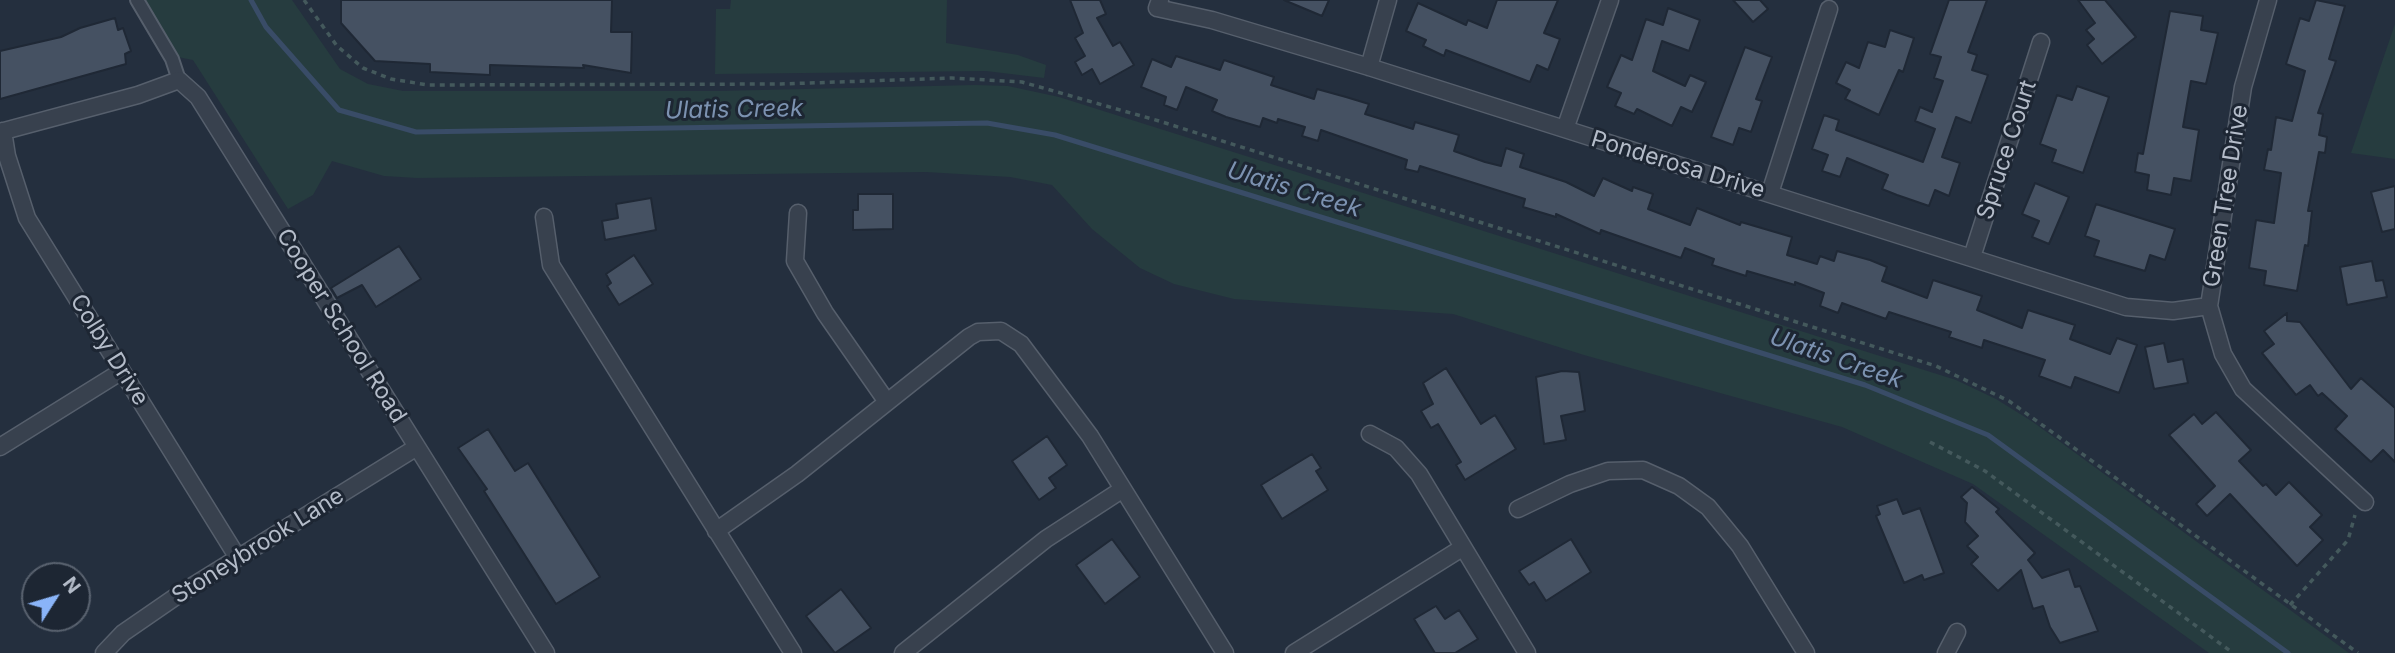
<!DOCTYPE html>
<html>
<head>
<meta charset="utf-8">
<style>
	body { margin:0 }
	#map { position:relative; width:2395px; height:653px; overflow:hidden; background:#242f3e; font-family:Inter,sans-serif }
	canvas { display:block }
	.north { position:absolute; left:21px; top:562px; width:70px; height:70px; box-sizing:border-box; background:#1d2633; border:2px solid #59626f; border-radius:50%; rotate:53deg; font-size:19px; font-weight:700; line-height:28px; text-align:center; color:#b4bcc9 }
	.north::after { content:''; display:block; margin:auto; width:24px; height:32px; background:#8ab4f8; clip-path:polygon(50% 0,100% 100%,50% 72%,0 100%) }
</style>
</head>
<body>
<div id="map">
<canvas width="2395" height="653"></canvas>
<div class="north">N</div>
</div>
<script>
const ctx = document.querySelector('canvas').getContext('2d');
ctx.lineJoin = 'round';
function fillPath(path, color) { ctx.fillStyle = color; ctx.fill(path, 'evenodd'); }
const poly = rows => new Path2D(rows.map(r => 'M' + r).join(''));
function strokePath(path, color, width, dash) { ctx.strokeStyle = color; ctx.lineWidth = width; ctx.lineCap = dash ? 'butt' : 'round'; ctx.setLineDash(dash || []); ctx.stroke(path); }
function drawText(font, color, halo, rows, align = 'center') {
  ctx.font = font + ' Inter,sans-serif'; ctx.lineWidth = 6; ctx.setLineDash([]); ctx.textBaseline = 'middle'; ctx.strokeStyle = halo; ctx.fillStyle = color; for (const [text, x, y, turn = 0] of rows) {
    ctx.save(); ctx.translate(x, y); ctx.rotate((+turn || 0) * Math.PI / 180); ctx.textAlign = isNaN(turn) ? turn : align; if (halo) ctx.strokeText(text, 0, 0); ctx.fillText(text, 0, 0); ctx.restore();
  }
}
const green = poly([
	[143,0,292,0,340,69,368,84,403,91,718,91,975,85,1008,86,1059,97,1956,380,1996,399,2033,422,2349,653,2209,653,1973,484,1842,427,1584,355,1453,314,1234,299,1174,284,1140,268,1092,229,1052,185,1010,177,926,172,417,178,384,176,332,161,313,195,288,209,193,60,178,57],
	[731,0,947,0,946,43,1018,55,1046,65,1044,78,986,71,715,74,716,9,730,9],
	[2395,24,2395,159,2351,153]
]);
const stream = poly([
	[251,0,266,27,339,110,416,132,987,123,1055,135,1865,385,1988,435,2288,653]
]);
const building = poly([
	[341,0,612,0,611,32,632,32,631,73,583,65,584,68,490,65,490,75,430,72,430,64,375,61,341,23,341,0],
	[1070,0,1100,0,1106,14,1097,18,1113,46,1120,42,1134,65,1100,84,1092,69,1082,75,1075,62,1085,56,1075,38,1083,33,1070,0],
	[1284,0,1329,0,1322,16,1284,0],
	[1497,0,1558,0,1544,33,1560,39,1548,70,1537,65,1530,82,1446,50,1444,56,1423,46,1426,40,1406,31,1418,3,1466,25,1468,20,1487,28,1497,0],
	[1733,0,1760,0,1768,9,1753,22,1733,0],
	[1949,0,1987,0,1968,52,1977,55,1972,70,1988,75,1971,123,1956,117,1942,157,1960,163,1949,196,1935,190,1929,206,1897,195,1882,189,1888,175,1847,158,1840,177,1822,171,1828,155,1812,149,1824,115,1839,120,1836,130,1923,162,1935,129,1915,121,1920,107,1932,112,1943,81,1934,78,1941,57,1930,54,1949,0],
	[2078,0,2105,0,2136,37,2102,64,2087,45,2094,39,2086,30,2095,23,2078,0],
	[2316,0,2345,6,2329,59,2336,61,2318,113,2323,114,2319,135,2327,137,2325,153,2319,152,2308,211,2312,211,2308,246,2305,245,2297,291,2264,285,2266,271,2249,268,2256,220,2274,223,2281,173,2264,170,2268,149,2271,150,2276,117,2292,121,2305,71,2286,64,2300,18,2309,21,2316,0],
	[1668,8,1700,20,1689,51,1662,41,1653,71,1685,86,1690,75,1706,82,1692,112,1681,107,1672,126,1637,109,1634,114,1615,106,1621,93,1607,87,1621,55,1632,60,1646,19,1663,25,1668,8],
	[2170,11,2203,16,2201,30,2218,33,2206,84,2191,81,2188,98,2183,127,2199,130,2191,181,2174,178,2171,195,2147,190,2149,175,2135,172,2138,153,2143,154,2170,11],
	[115,18,118,30,123,28,131,51,125,54,126,64,0,99,0,51,61,37,80,28,115,18],
	[1890,30,1914,38,1903,72,1899,70,1879,115,1845,99,1850,90,1836,83,1846,62,1859,68,1868,42,1885,47,1890,30],
	[1745,47,1772,57,1756,99,1762,101,1751,132,1739,128,1733,145,1711,137,1745,47],
	[1176,56,1220,70,1224,60,1274,77,1271,85,1314,99,1317,89,1346,97,1369,104,1365,114,1391,122,1413,129,1415,122,1459,135,1454,151,1485,162,1501,166,1506,148,1524,154,1520,167,1566,182,1594,196,1603,178,1632,191,1633,187,1653,194,1648,209,1690,225,1697,208,1740,225,1741,222,1792,237,1787,255,1817,264,1820,256,1834,261,1837,251,1870,260,1887,267,1882,281,1927,298,1933,280,1982,296,1977,310,2022,328,2028,310,2075,325,2070,339,2110,354,2117,338,2137,345,2119,393,2075,377,2071,388,2039,376,2045,360,1984,340,1982,348,1949,337,1951,332,1889,312,1886,319,1842,303,1838,313,1820,306,1824,293,1795,282,1795,285,1747,271,1746,276,1712,265,1714,259,1685,248,1681,258,1601,230,1600,234,1556,214,1556,217,1523,207,1525,199,1420,166,1418,172,1405,169,1407,160,1321,130,1318,141,1302,136,1305,127,1278,119,1277,123,1263,118,1260,127,1226,117,1212,111,1217,100,1186,87,1177,110,1164,105,1166,97,1141,87,1152,59,1171,67,1176,56],
	[2077,86,2109,97,2083,173,2052,162,2056,150,2040,144,2057,95,2072,100,2077,86],
	[2035,183,2069,197,2049,244,2032,237,2039,221,2022,214,2035,183],
	[2395,186,2395,229,2382,232,2371,192,2395,186],
	[858,194,893,194,893,229,853,230,853,210,858,210,858,194],
	[651,198,656,230,605,240,602,221,618,218,616,204,651,198],
	[2096,204,2175,229,2165,260,2150,255,2145,271,2094,256,2099,241,2085,236,2096,204],
	[399,246,421,279,376,307,362,285,337,298,331,288,399,246],
	[634,255,653,284,619,305,607,286,611,283,606,274,634,255],
	[2372,261,2376,281,2383,280,2387,297,2347,305,2340,267,2372,261],
	[2287,313,2287,321,2300,322,2351,389,2361,378,2395,408,2395,462,2383,450,2371,462,2335,429,2347,416,2322,393,2318,396,2310,385,2296,395,2262,353,2274,344,2264,331,2287,313],
	[2164,343,2168,362,2183,359,2188,383,2154,389,2145,347,2164,343],
	[1446,368,1481,424,1495,415,1516,449,1465,480,1456,465,1461,462,1438,424,1431,428,1421,411,1433,404,1423,383,1446,368],
	[1562,371,1579,372,1585,411,1561,416,1566,440,1544,444,1536,377,1562,371],
	[2216,412,2251,450,2239,461,2263,486,2266,484,2276,495,2289,482,2322,515,2310,527,2323,540,2297,566,2230,494,2207,516,2196,504,2215,486,2169,435,2194,414,2202,424,2216,412],
	[488,429,515,471,528,463,600,577,556,604,484,491,487,489,458,448,488,429],
	[1047,436,1067,465,1049,478,1056,488,1039,500,1012,461,1047,436],
	[1312,454,1321,468,1316,471,1328,490,1282,519,1261,485,1312,454],
	[1972,487,1999,509,1996,512,2035,553,2028,560,2042,578,2069,569,2075,587,2080,586,2098,631,2060,643,2050,627,2043,606,2033,609,2021,570,1998,591,1971,564,1978,557,1967,546,1978,536,1965,522,1967,503,1961,497,1972,487],
	[1897,499,1903,514,1920,508,1944,573,1924,580,1922,575,1904,583,1876,516,1880,514,1877,506,1897,499],
	[1112,539,1140,577,1105,604,1076,565,1112,539],
	[1571,539,1591,572,1546,601,1534,582,1529,585,1519,571,1571,539],
	[841,589,871,628,835,653,806,616,841,589],
	[1436,606,1445,619,1459,610,1478,639,1455,653,1435,653,1414,619,1436,606]
]);
const path = poly([
	[304,0,337,46,363,68,391,79,428,85,781,84,952,78,1022,82,1159,121,1844,337,1936,366,2009,401,2358,653],
	[1930,442,1985,471,2233,653],
	[2290,605,2348,540,2355,515]
]);
const pedestrian = poly([
	[137,0,172,59,179,80]
]);
const minor = poly([
	[1160,0,1157,8,1212,20,1369,67,2126,307,2173,311,2209,306],
	[2268,0,2243,87,2209,306,2223,354,2243,389,2365,502],
	[1369,67,1388,0],
	[1565,129,1610,0],
	[3,131,7,156,27,218,238,558],
	[0,132,138,95,179,80,198,97,546,653],
	[1770,193,1829,9],
	[798,213,795,261,825,313,887,402],
	[544,217,551,265,793,653],
	[1972,257,2041,42],
	[1370,434,1396,448,1419,474,1527,653],
	[0,447,122,371],
	[1518,509,1570,484,1608,471,1643,470,1679,486,1708,507,1740,546,1806,653],
	[716,531,797,474,969,337,978,332,1001,331,1021,344,1090,436,1225,653],
	[104,653,123,633,181,593,417,447],
	[903,653,1046,539,1123,489],
	[1294,653,1462,548],
	[1946,653,1957,632]
]);
const streetNames = [
	["Spruce Court",2007,150,-72],
	["Ponderosa Drive",1678,165,17],
	["Green Tree Drive",2226,196,-81],
	["Cooper School Road",341,326,58],
	["Colby Drive",109,350,58],
	["Stoneybrook Lane",258,546,-32]
];
const waterNames = [
	["Ulatis Creek",734,110,-1],
	["Ulatis Creek",1294,190,17],
	["Ulatis Creek",1836,359,19]
];
fillPath(green, '#263c3f');
strokePath(stream, '#394c67', 5);
fillPath(building, '#455162');
strokePath(building, '#1f2835', 2);
strokePath(pedestrian, '#565f6c', 16);
strokePath(minor, '#565f6c', 19);
strokePath(path, '#44595c', 3.5, [5, 5]);
strokePath(pedestrian, '#38414e', 12);
strokePath(minor, '#38414e', 16);
drawText('23px', '#b4bcc9', '#1d2633', streetNames);
drawText('italic 24px', '#7c92b1', '#1d2633', waterNames);
</script>
</body>
</html>
